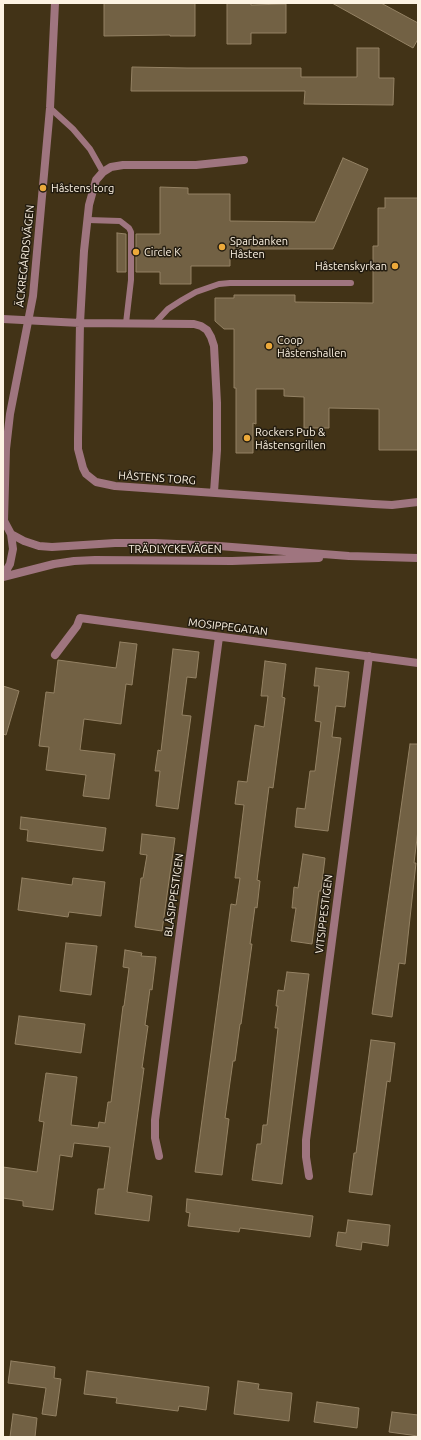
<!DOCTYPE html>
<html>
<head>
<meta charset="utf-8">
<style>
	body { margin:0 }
	#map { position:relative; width:421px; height:1440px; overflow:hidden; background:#423317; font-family:Ubuntu,sans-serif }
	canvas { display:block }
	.frame { position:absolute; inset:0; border:4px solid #fdf3e3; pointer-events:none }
</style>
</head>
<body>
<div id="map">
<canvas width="421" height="1440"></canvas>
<div class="frame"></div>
</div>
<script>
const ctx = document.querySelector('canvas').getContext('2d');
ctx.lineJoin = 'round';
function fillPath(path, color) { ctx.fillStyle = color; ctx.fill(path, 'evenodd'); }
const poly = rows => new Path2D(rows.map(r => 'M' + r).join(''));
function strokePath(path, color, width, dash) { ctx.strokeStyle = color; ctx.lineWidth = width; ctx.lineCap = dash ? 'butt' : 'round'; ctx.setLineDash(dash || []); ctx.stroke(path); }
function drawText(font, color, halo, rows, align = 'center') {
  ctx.font = font + ' Ubuntu,sans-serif'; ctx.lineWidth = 3; ctx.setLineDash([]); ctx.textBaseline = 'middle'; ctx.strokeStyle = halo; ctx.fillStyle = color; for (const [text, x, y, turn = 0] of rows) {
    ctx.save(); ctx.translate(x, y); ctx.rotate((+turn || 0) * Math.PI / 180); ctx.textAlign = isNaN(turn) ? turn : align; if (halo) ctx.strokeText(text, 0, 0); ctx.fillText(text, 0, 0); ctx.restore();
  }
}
const building = poly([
	[104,3,195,3,195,36,170,36,170,35,104,36,104,3],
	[227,3,251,3,251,5,286,4,286,33,251,33,251,44,227,44,227,3],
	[332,3,381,3,418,23,418,39,413,48,332,3],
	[357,48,379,48,379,78,394,78,393,105,304,104,305,91,131,91,132,67,187,68,301,68,301,77,357,77,357,48],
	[343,158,368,169,333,249,230,249,230,266,191,266,191,284,160,284,160,272,136,272,136,234,160,234,160,187,188,188,188,194,230,194,230,221,315,222,343,158],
	[385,198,418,198,418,450,379,450,379,409,329,408,329,428,304,428,304,397,284,396,284,389,256,389,256,424,253,423,253,453,236,453,236,388,234,388,234,329,224,329,215,321,215,298,234,298,234,295,295,295,295,302,373,303,373,246,378,246,378,208,385,208,385,198],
	[117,233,126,234,126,272,117,272,117,233],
	[120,642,137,644,132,685,126,684,121,724,84,719,80,750,115,754,109,799,83,796,86,775,46,770,49,747,39,746,46,692,54,693,58,660,116,668,120,642],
	[173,649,199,652,196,678,187,677,182,715,191,716,178,809,156,806,160,771,155,771,158,750,161,751,173,649],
	[265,661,286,664,282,697,285,698,273,788,269,787,257,880,260,881,257,908,255,907,250,944,252,944,241,1024,240,1024,235,1061,233,1061,225,1118,229,1119,222,1175,195,1172,231,904,236,905,240,878,235,878,244,805,235,804,238,781,247,782,255,725,264,727,268,696,261,696,265,661],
	[316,668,349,672,345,707,336,706,332,737,341,738,328,831,295,827,297,808,305,809,310,771,315,771,321,722,315,721,319,686,314,686,316,668],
	[3,686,19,691,6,735,3,734,3,686],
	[410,744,418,744,418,830,414,863,416,863,405,964,399,963,392,1017,372,1014,410,744],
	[21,817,106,828,103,851,27,841,28,830,20,829,21,817],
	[142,834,175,838,162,931,135,927,141,878,143,878,147,855,140,854,142,834],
	[303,854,325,858,321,891,319,891,312,944,291,941,296,908,292,908,294,887,298,888,303,854],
	[22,878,72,885,73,878,105,882,101,916,69,912,68,917,18,910,22,878],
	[66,943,97,946,91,995,60,991,66,943],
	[125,950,142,953,141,956,156,957,152,990,150,989,145,1025,148,1026,142,1068,144,1068,127,1192,152,1196,149,1221,95,1214,98,1189,104,1189,110,1147,74,1143,72,1157,60,1155,53,1210,23,1206,23,1201,3,1198,3,1167,37,1172,44,1122,39,1121,46,1073,77,1077,71,1125,98,1128,99,1122,105,1123,108,1102,111,1102,123,1006,124,1006,129,968,123,967,125,950],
	[287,972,309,974,282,1184,252,1180,257,1144,261,1144,263,1125,267,1125,278,1028,275,1028,278,1006,276,1006,278,990,284,991,287,972],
	[19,1016,85,1024,81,1053,15,1044,19,1016],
	[371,1040,395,1043,390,1082,387,1081,372,1195,349,1192,354,1153,356,1153,371,1040],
	[187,1199,313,1216,310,1237,240,1228,239,1232,188,1226,190,1213,186,1212,187,1199],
	[348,1220,390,1225,388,1246,362,1242,361,1250,336,1246,338,1232,346,1233,348,1220],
	[11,1361,55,1367,54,1378,61,1379,56,1416,42,1414,46,1388,8,1383,11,1361],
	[87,1371,209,1387,206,1410,179,1406,178,1411,116,1403,117,1398,84,1394,87,1371],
	[238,1381,259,1384,258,1389,292,1393,289,1421,234,1414,238,1381],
	[317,1402,359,1408,357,1428,314,1422,317,1402],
	[392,1412,418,1415,418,1436,389,1432,392,1412],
	[13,1414,37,1418,35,1437,10,1437,13,1414]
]);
const service = poly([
	[50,108,73,129,90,149,103,172],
	[88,220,120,221,129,228,131,232,131,280,126,323],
	[155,323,168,309,182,300,196,292,219,284,230,283,351,283]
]);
const minor = poly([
	[244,160,196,165,123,165,111,167,103,172,96,180,89,205,84,251,80,323,78,438,78,449,83,468,86,474,96,482,115,486,373,504,392,505,418,502],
	[3,319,80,323,194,324,201,326,207,330,211,337,214,346,217,403,217,450,214,492],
	[55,655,77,626,80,618,418,663],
	[159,1156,155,1138,155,1120,219,637],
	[309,1176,306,1157,306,1140,369,656]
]);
const tertiary = poly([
	[3,519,11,534,13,549,10,564,3,576],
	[4,521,6,449,10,414,33,296,50,108,55,3],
	[11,534,24,541,39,546,52,547,115,543,155,543,219,546,349,556,418,558],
	[3,577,54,564,74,561,95,560,232,561,319,558]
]);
const markers = [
	[43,188,4,"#eca93a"],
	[222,247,4,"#eca93a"],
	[136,252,4,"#eca93a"],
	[395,266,4,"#eca93a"],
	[269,346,4,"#eca93a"],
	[247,438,4,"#eca93a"]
];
const poiNames = [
	["Håstens torg",51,188],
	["Sparbanken",230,241],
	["Håsten",230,254],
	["Circle K",144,252],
	["Håstenskyrkan",387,266,"right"],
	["Coop",277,340],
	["Håstenshallen",277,353],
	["Rockers Pub &",255,432],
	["Håstensgrillen",255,445]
];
const streetNames = [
	["ÄCKREGÅRDSVÄGEN",25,256,-84],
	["HÅSTENS TORG",157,478,4],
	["TRÄDLYCKEVÄGEN",175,549],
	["MOSIPPEGATAN",228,627,7],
	["BLÅSIPPESTIGEN",174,895,-82],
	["VITSIPPESTIGEN",324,914,-83]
];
fillPath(building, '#726144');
strokePath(building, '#948264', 1);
strokePath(service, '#9f757f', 6);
strokePath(minor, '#9f757f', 8);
strokePath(tertiary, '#9f757f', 8);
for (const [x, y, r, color] of markers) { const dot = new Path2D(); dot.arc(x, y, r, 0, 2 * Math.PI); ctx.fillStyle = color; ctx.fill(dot); strokePath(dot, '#231c10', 1.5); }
drawText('11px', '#fdf3e3', '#231c10', poiNames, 'left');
drawText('11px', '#fdf3e3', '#231c10', streetNames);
</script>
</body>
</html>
